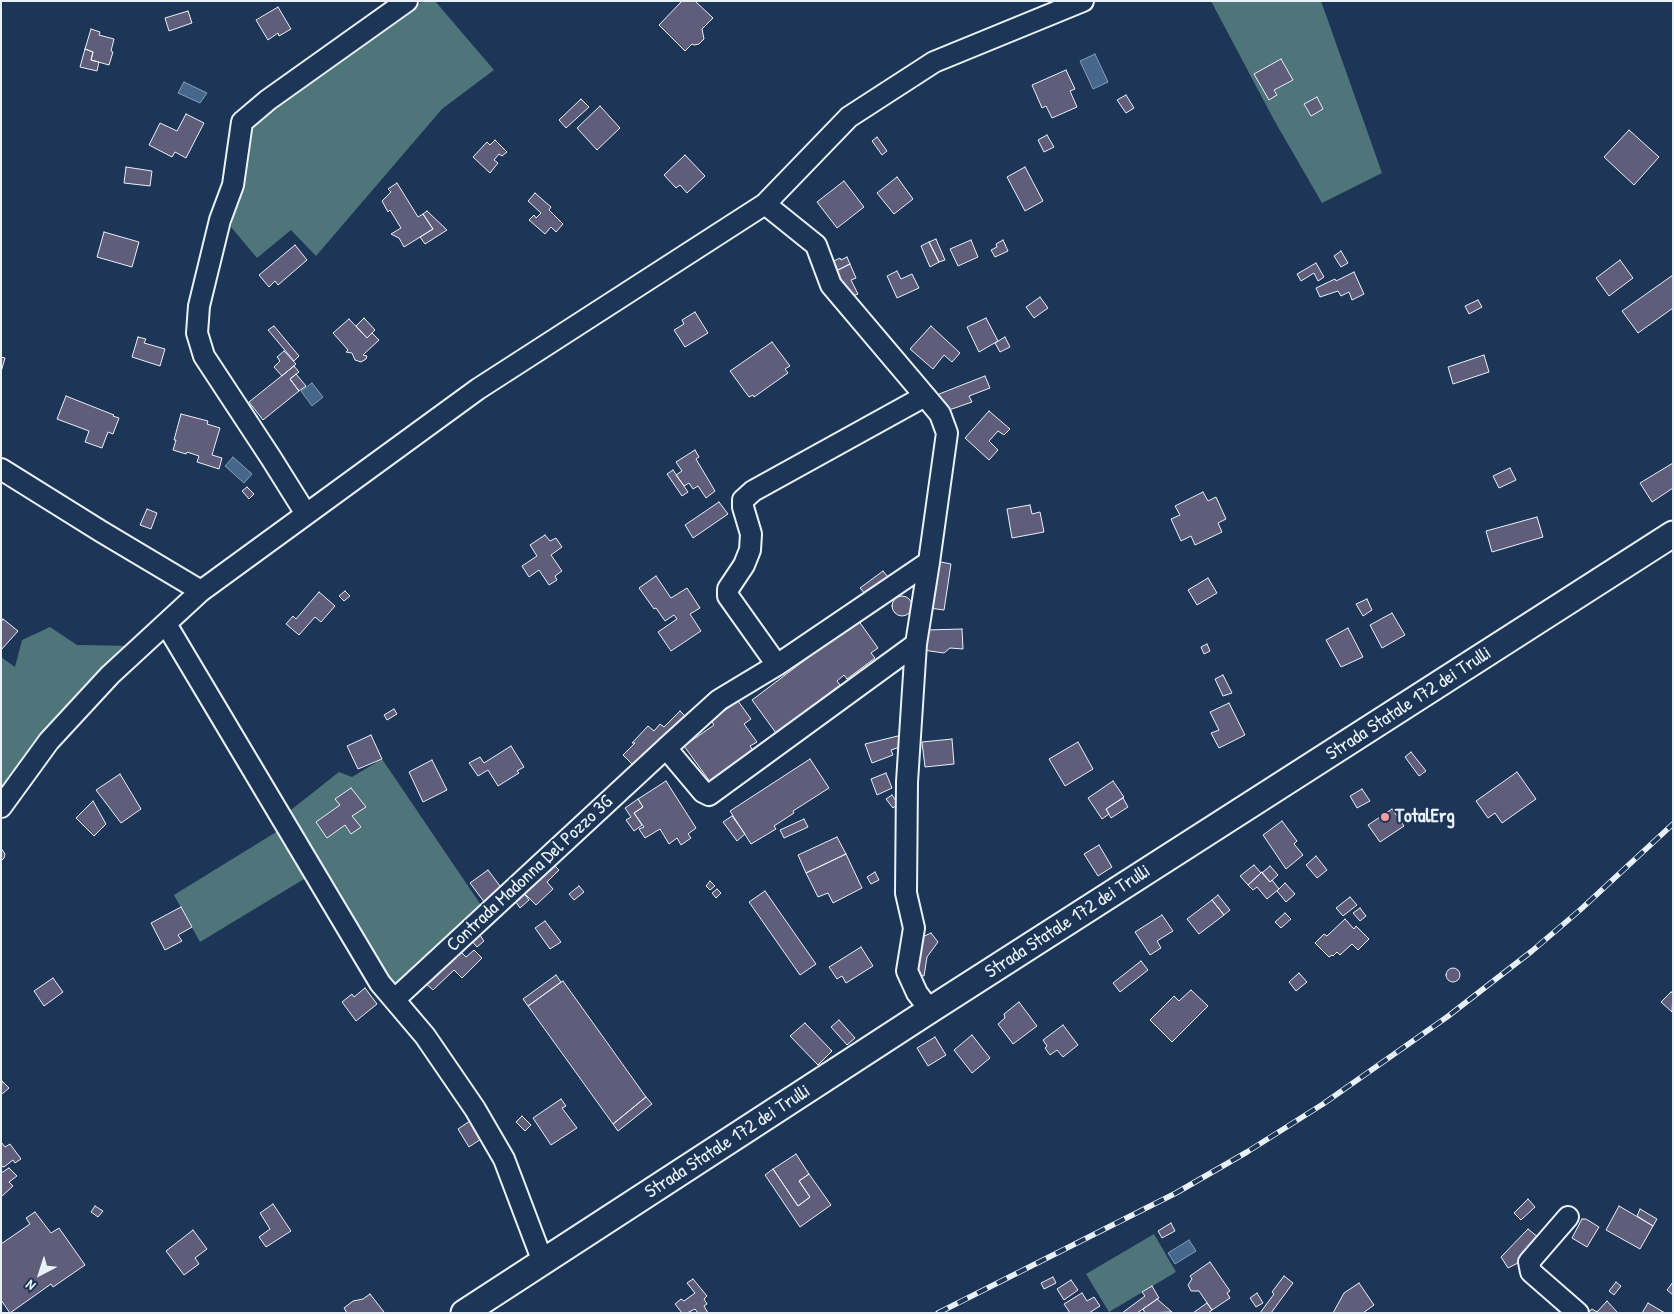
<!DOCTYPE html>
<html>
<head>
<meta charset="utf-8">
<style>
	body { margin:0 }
	#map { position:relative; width:1674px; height:1314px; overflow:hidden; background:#1d3557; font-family:"Patrick Hand",sans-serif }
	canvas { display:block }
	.frame { position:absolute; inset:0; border:2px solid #e8f1f8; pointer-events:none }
	.north { position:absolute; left:15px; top:1249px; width:50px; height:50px; -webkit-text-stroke:4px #1d3557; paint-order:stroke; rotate:220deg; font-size:14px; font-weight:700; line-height:20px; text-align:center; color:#e8f1f8 }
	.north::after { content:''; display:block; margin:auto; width:18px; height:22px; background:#e8f1f8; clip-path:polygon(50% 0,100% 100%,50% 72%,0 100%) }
</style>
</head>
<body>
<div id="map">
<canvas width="1674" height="1314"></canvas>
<div class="frame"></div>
<div class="north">N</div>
</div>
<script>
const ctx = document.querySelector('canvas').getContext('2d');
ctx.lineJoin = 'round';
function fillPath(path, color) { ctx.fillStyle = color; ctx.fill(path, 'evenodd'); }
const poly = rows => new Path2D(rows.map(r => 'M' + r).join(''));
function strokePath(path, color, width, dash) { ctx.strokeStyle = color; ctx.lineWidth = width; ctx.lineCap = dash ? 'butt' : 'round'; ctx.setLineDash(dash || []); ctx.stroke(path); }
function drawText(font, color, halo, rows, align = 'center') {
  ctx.font = font + ' "Patrick Hand",sans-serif'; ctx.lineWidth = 4; ctx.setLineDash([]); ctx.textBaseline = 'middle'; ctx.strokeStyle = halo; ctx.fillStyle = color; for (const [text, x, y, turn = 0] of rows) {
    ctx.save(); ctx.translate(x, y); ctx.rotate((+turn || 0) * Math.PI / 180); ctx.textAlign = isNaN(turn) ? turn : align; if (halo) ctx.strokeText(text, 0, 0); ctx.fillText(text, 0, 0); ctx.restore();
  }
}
const green = poly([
	[423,1,435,1,494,70,442,109,316,256,291,230,257,258,231,227,251,130,266,111],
	[1211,1,1321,1,1382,173,1322,203,1274,120],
	[50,627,77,645,136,646,1,800,1,657,15,667,22,640],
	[382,759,485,911,393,991,309,876,200,942,174,895,281,829,287,813,339,772,352,777],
	[1154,1234,1176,1272,1109,1312,1086,1274]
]);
const water = poly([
	[1095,54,1108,82,1093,89,1080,61,1095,54],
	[184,82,207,93,200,103,178,93,184,82],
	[312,383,323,397,312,406,301,391,312,383],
	[233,457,252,474,244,483,225,466,233,457],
	[1189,1240,1196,1251,1175,1264,1168,1253,1189,1240]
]);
const building = poly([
	[682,1,695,1,713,18,702,29,704,39,699,44,694,45,692,44,685,51,659,25,682,1],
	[278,7,291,29,279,36,278,33,268,40,256,20,278,7],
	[188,11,192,23,169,31,165,18,188,11],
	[91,29,100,32,99,35,114,39,111,51,113,52,109,65,91,60,93,52,85,49,91,29],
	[85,49,93,52,91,60,99,62,97,71,80,67,85,49],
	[1281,59,1293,80,1274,90,1277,95,1269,100,1254,74,1281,59],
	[1066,70,1075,89,1070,91,1077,107,1052,118,1046,106,1042,108,1032,85,1066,70],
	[1126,95,1134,108,1126,113,1117,100,1126,95],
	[1317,97,1323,109,1311,116,1304,104,1317,97],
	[581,99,589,107,566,128,559,120,581,99],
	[600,106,620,128,597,150,577,128,600,106],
	[186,114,204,123,186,158,175,152,172,157,149,145,160,123,177,131,186,114],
	[1629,130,1659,157,1634,185,1604,157,1629,130],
	[1047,135,1054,147,1044,152,1038,140,1047,135],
	[877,137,887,151,882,155,872,141,877,137],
	[495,140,507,152,502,156,499,154,494,160,498,163,490,173,473,157,487,142,490,145,495,140],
	[685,155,705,176,687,193,680,185,676,188,664,175,685,155],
	[126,167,152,171,150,186,124,183,126,167],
	[1025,167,1043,201,1025,211,1007,177,1025,167],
	[897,177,913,199,894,214,877,193,897,177],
	[844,181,864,207,837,228,817,202,844,181],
	[397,183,418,217,423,214,433,229,404,247,399,238,391,234,401,228,390,210,388,212,382,201,391,192,388,189,397,183],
	[535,193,551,207,549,210,563,224,556,232,551,227,545,234,529,220,534,215,536,218,541,213,528,201,535,193],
	[427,211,447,230,425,244,420,237,433,229,423,214,427,211],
	[104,232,139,242,132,267,97,257,104,232],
	[936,239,945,260,939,262,929,242,936,239],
	[971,240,978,257,958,266,950,249,971,240],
	[1003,240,1008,251,995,257,991,250,997,247,996,244,1003,240],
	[929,242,939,262,930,267,921,246,929,242],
	[295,245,307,260,278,285,275,281,269,287,259,275,295,245],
	[1341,251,1348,263,1341,267,1334,256,1341,251],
	[847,257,850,264,834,272,830,263,840,258,841,260,847,257],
	[1620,260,1633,278,1609,296,1596,278,1620,260],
	[1316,263,1324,277,1318,281,1314,273,1301,281,1297,274,1316,263],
	[850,264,856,278,851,280,858,294,847,298,834,272,850,264],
	[897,271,901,279,912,274,919,288,897,298,887,276,897,271],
	[1354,272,1364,294,1352,300,1349,292,1341,296,1338,291,1320,297,1316,288,1335,279,1336,281,1354,272],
	[1673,275,1673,308,1638,333,1622,311,1673,275],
	[1040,297,1048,308,1034,318,1026,307,1040,297],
	[1478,300,1482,307,1469,314,1465,306,1478,300],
	[695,312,708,333,685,347,674,330,684,324,682,320,695,312],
	[364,318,375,330,367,338,356,326,364,318],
	[986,318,998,341,979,352,967,327,986,318],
	[349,319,367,338,372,333,379,340,363,355,367,356,366,359,361,362,355,360,352,353,346,352,348,350,333,333,349,319],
	[274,326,299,356,294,361,268,330,274,326],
	[931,326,960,353,952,362,944,355,933,369,910,349,931,326],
	[138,337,146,339,144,343,165,349,160,366,132,357,138,337],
	[1005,337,1010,347,1000,352,995,343,1005,337],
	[772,342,790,366,785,369,788,373,754,397,753,395,749,397,730,371,772,342],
	[284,351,296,364,282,376,274,367,280,361,277,357,284,351],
	[1484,355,1489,372,1453,384,1448,367,1484,355],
	[1,357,5,358,1,372,1,357],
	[294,366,299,372,290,379,299,391,263,420,249,402,294,366],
	[296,374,306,386,299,391,290,379,296,374],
	[985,376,990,388,969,396,972,402,949,410,934,396,985,376],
	[66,396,114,415,113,416,119,418,113,434,108,432,102,448,85,442,89,431,57,419,66,396],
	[989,411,1010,429,1004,435,998,431,989,441,998,450,989,460,965,438,989,411],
	[181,414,208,421,207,424,220,428,212,455,222,458,219,469,197,462,199,456,187,452,186,454,173,450,176,440,174,440,181,414],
	[695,450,699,457,696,459,715,491,706,498,698,486,693,489,689,483,684,486,676,475,682,471,676,462,695,450],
	[1673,463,1673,488,1652,502,1640,483,1673,463],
	[1510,468,1516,480,1499,488,1493,476,1510,468],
	[673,470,688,492,682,496,667,474,673,470],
	[247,487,254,494,249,499,242,491,247,487],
	[1203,492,1208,501,1216,497,1226,519,1218,523,1222,532,1195,545,1191,536,1181,541,1171,519,1180,515,1175,506,1203,492],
	[719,502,728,514,693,538,685,525,719,502],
	[1030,505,1032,514,1040,512,1044,532,1012,538,1007,509,1030,505],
	[147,509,157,513,151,529,140,525,147,509],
	[1537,517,1543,537,1492,552,1486,531,1537,517],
	[545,535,550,541,556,538,562,547,551,555,562,571,555,576,557,580,549,585,539,570,529,577,522,566,537,556,530,545,545,535],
	[936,561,951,564,944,610,929,608,936,561],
	[883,571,888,577,866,595,860,588,883,571],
	[656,576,671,598,687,588,700,608,690,614,701,631,671,651,658,632,677,619,674,615,665,621,656,608,654,609,639,588,656,576],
	[1208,578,1217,593,1197,605,1188,590,1208,578],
	[345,591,350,596,344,601,339,596,345,591],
	[319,592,335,606,321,622,315,617,299,635,286,624,293,616,296,619,319,592],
	'892 606a10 10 0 1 1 20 0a10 10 0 1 1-20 0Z',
	[1367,599,1372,610,1363,616,1356,604,1367,599],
	[1392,613,1405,635,1382,648,1370,625,1392,613],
	[3,619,18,631,1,650,1,622,3,619],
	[858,620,878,648,871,653,875,658,847,679,844,675,837,681,840,685,776,733,752,700,858,620],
	[1348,628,1363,657,1341,667,1326,640,1348,628],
	[962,629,963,649,950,648,944,653,923,650,926,630,962,629],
	[1207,644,1210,651,1204,654,1201,647,1207,644],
	[1223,675,1232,693,1223,696,1215,679,1223,675],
	[738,701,751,719,744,724,757,742,750,746,754,752,711,783,684,746,714,725,708,716,721,707,724,711,738,701],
	[1229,703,1245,735,1219,748,1211,733,1219,730,1210,712,1229,703],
	[394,709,397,714,387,720,384,715,394,709],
	[680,711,689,720,636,768,623,755,635,743,632,743,648,726,654,731,660,724,664,727,680,711],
	[906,734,906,745,891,750,893,755,872,763,865,744,906,734],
	[371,735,382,759,358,769,347,746,371,735],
	[952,739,954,764,925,767,922,742,952,739],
	[1078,742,1093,769,1065,786,1049,759,1078,742],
	[511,746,524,767,517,771,519,773,498,786,488,770,478,776,469,763,480,757,484,763,511,746],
	[1411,752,1426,771,1419,776,1405,757,1411,752],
	[810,759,829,788,793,811,794,813,774,826,776,829,751,844,730,811,810,759],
	[432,760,447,790,423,802,409,772,432,760],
	[1517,772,1536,799,1502,823,1495,813,1488,818,1476,801,1517,772],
	[886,773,892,788,877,795,871,779,886,773],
	[120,774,141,809,121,823,96,790,120,774],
	[666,781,696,828,688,834,691,838,681,845,677,838,669,844,660,829,645,838,639,829,644,827,634,813,643,807,638,799,666,781],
	[1113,781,1124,797,1106,809,1109,814,1102,819,1088,798,1113,781],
	[351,788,366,807,352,816,361,827,351,834,345,825,327,838,316,822,340,805,335,799,351,788],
	[1362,789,1370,801,1357,808,1350,796,1362,789],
	[892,795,898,804,893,808,886,799,892,795],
	[1123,798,1128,807,1111,818,1106,809,1123,798],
	[638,799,643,807,634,813,642,825,634,831,626,820,631,817,625,808,638,799],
	[93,801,106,824,94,836,76,818,93,801],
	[1392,809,1404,826,1380,842,1368,825,1392,809],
	[732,816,745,834,737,841,723,822,732,816],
	[804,819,808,827,784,838,780,830,804,819],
	[1282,821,1297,841,1294,844,1303,855,1286,869,1263,835,1282,821],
	[837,837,846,854,806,873,798,855,837,837],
	[1099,845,1112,867,1098,876,1084,854,1099,845],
	[1,848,5,854,4,858,1,861,1,848],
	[846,854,862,888,833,903,828,893,818,897,806,873,846,854],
	[1316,856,1327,870,1317,878,1306,865,1316,856],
	[550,861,559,870,547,882,553,889,536,905,523,892,550,861],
	[1254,865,1261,873,1248,885,1240,876,1254,865],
	[1270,866,1278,875,1270,882,1262,873,1270,866],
	[488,870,503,890,485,903,470,883,488,870],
	[875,872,879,880,871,884,867,877,875,872],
	[1262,872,1270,882,1272,880,1279,889,1267,899,1257,887,1253,890,1248,885,1262,872],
	[710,881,715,886,710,890,706,886,710,881],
	[1285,883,1295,894,1286,902,1277,891,1285,883],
	[579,886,584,892,574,900,569,894,579,886],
	[717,889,721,893,716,898,712,893,717,889],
	[765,891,816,964,800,975,749,902,765,891],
	[523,892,529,900,520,908,514,899,523,892],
	[1218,895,1230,910,1224,915,1212,900,1218,895],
	[1350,897,1357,905,1343,916,1336,908,1350,897],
	[1212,900,1224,915,1199,934,1187,919,1212,900],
	[181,907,192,927,178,935,182,941,165,950,151,923,181,907],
	[1360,908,1366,916,1360,921,1353,913,1360,908],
	[1285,913,1291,919,1281,928,1275,922,1285,913],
	[1162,915,1173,931,1157,941,1161,948,1150,955,1135,932,1162,915],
	[1345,919,1354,929,1356,926,1369,939,1358,950,1352,944,1340,955,1337,952,1333,956,1332,955,1329,957,1315,943,1324,934,1327,936,1345,919],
	[545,921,561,942,550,949,535,928,545,921],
	[477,931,484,941,477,947,469,938,477,931],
	[931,933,938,942,927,957,924,976,911,974,916,940,931,933],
	[861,947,873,966,846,983,842,976,837,979,829,967,861,947],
	[457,948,466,957,474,950,482,958,462,978,454,970,433,990,423,981,457,948],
	[1141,961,1148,970,1120,992,1113,983,1141,961],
	'1446 975a7 7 0 1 1 14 0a7 7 0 1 1-14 0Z',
	[1299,973,1307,982,1296,991,1289,982,1299,973],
	[556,975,561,982,528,1006,523,999,556,975],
	[53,978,63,992,44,1006,34,991,53,978],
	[563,981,646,1097,613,1124,528,1006,563,981],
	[365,988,377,1004,356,1021,342,1002,352,994,354,997,365,988],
	[1191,990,1208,1006,1172,1042,1150,1020,1174,996,1179,1001,1191,990],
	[1671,992,1673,993,1672,1012,1661,1002,1671,992],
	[1019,1002,1037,1026,1013,1044,998,1024,1005,1018,1004,1014,1019,1002],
	[839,1020,855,1038,847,1045,831,1027,839,1020],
	[805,1023,832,1051,818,1065,790,1036,805,1023],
	[1063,1025,1078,1045,1063,1057,1057,1050,1050,1055,1045,1048,1047,1046,1043,1040,1063,1025],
	[972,1035,990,1058,972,1073,954,1050,972,1035],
	[935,1037,946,1055,928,1066,917,1048,935,1037],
	[2,1081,9,1088,2,1094,1,1093,2,1081],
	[646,1097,652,1104,618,1131,613,1124,646,1097],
	[561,1099,566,1106,562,1108,577,1128,551,1145,533,1118,561,1099],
	[522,1116,531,1125,525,1131,516,1122,522,1116],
	[476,1117,487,1135,469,1147,458,1129,476,1117],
	[1,1142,5,1147,10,1144,21,1159,15,1163,13,1160,4,1167,1,1166,1,1142],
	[796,1154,809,1174,799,1181,810,1197,798,1206,773,1169,796,1154],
	[9,1168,17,1176,9,1182,13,1186,1,1197,1,1173,9,1168],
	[773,1169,798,1206,810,1197,799,1181,809,1174,831,1205,800,1227,765,1175,773,1169],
	[1528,1199,1535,1207,1521,1220,1514,1213,1528,1199],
	[273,1204,291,1231,266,1247,259,1237,270,1229,260,1213,273,1204],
	[95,1206,103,1211,98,1217,91,1212,95,1206],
	[1619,1206,1653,1226,1640,1249,1606,1230,1619,1206],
	[1640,1209,1657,1219,1653,1226,1637,1216,1640,1209],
	[35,1212,51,1233,59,1228,85,1265,53,1287,51,1284,10,1313,1,1300,1,1244,30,1224,26,1218,35,1212],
	[1582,1219,1586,1219,1599,1227,1587,1247,1572,1238,1582,1219],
	[1171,1223,1175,1231,1162,1238,1158,1231,1171,1223],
	[1528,1229,1544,1242,1524,1262,1518,1263,1508,1268,1501,1257,1528,1229],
	[193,1230,207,1249,195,1258,199,1264,184,1275,166,1251,193,1230],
	[1210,1262,1230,1291,1227,1293,1230,1298,1212,1310,1199,1291,1191,1291,1188,1285,1192,1279,1190,1276,1210,1262],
	[1284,1276,1293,1283,1271,1313,1260,1313,1274,1294,1272,1292,1284,1276],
	[1053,1277,1056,1283,1044,1289,1041,1283,1053,1277],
	[693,1279,707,1296,704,1299,707,1304,704,1306,708,1313,698,1313,695,1309,687,1313,682,1313,675,1304,681,1299,684,1301,695,1293,687,1283,693,1279],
	[1071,1280,1078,1290,1064,1300,1057,1289,1071,1280],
	[1616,1282,1621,1286,1614,1295,1609,1291,1616,1282],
	[1673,1282,1673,1295,1667,1290,1673,1282],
	[1359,1283,1374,1305,1363,1313,1333,1313,1344,1293,1359,1283],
	[1152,1286,1159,1298,1137,1313,1122,1313,1145,1296,1142,1292,1152,1286],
	[1082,1293,1087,1301,1094,1297,1100,1306,1089,1313,1070,1313,1064,1304,1082,1293],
	[1257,1293,1263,1303,1256,1307,1250,1298,1257,1293],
	[370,1294,384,1312,383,1313,347,1313,344,1308,353,1301,363,1299,370,1294],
	[1157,1299,1172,1312,1145,1313,1143,1309,1157,1299],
	[1607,1301,1618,1313,1587,1313,1592,1309,1597,1312,1607,1301],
	[1207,1303,1212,1310,1208,1313,1193,1313,1207,1303],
	[1648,1303,1665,1313,1642,1313,1648,1303]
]);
const minor = poly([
	[765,204,849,117,934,62,1083,1],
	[925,396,940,414,947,433,929,562,916,644,907,782,906,893,914,928,907,971,917,993,930,1010],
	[1,469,102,532,201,591],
	[306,514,271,458,204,356,197,333,199,306,220,220,233,185,242,122,268,100,407,1],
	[166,624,380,983,425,1036,475,1109,504,1159,543,1262],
	[777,665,929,562],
	[1,807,49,741,110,675,201,591,478,389,765,204,816,245,831,285,925,396,753,491,743,500,743,507,751,534,750,550,744,565,728,589,728,596,777,665,719,700,666,748,703,792,709,795,916,644],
	[395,999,666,748],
	[1568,1217,1529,1262,1531,1272,1578,1313]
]);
const major = poly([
	[464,1313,930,1010,1673,534]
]);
const rail = poly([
	[938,1313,1176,1193,1247,1152,1323,1104,1447,1017,1532,951,1580,910,1673,824]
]);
const markers = [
	[1385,817,5,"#ff9aa2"]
];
const streetNames = [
	["Strada Statale 172 dei Trulli",1409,704,-33],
	["Contrada Madonna Del Pozzo 3G",530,874,-43],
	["Strada Statale 172 dei Trulli",1068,922,-33],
	["Strada Statale 172 dei Trulli",728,1142,-33]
];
const poiNames = [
	["TotalErg",1395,817]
];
fillPath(green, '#4e7579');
fillPath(water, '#46678c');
strokePath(water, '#879eb7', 1);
fillPath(building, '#605d7a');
strokePath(building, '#e8f1f8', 1);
strokePath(minor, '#e8f1f8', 24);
strokePath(major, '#e8f1f8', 29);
strokePath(minor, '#1d3557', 20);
strokePath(major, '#1d3557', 25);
strokePath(rail, '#e8f1f8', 5.5);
strokePath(rail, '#1d3557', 4, [11]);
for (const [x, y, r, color] of markers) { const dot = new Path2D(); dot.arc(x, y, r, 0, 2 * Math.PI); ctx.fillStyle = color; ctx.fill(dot); strokePath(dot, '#1d3557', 2); }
drawText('19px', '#e8f1f8', '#1d3557', streetNames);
drawText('bold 19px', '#e8f1f8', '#1d3557', poiNames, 'left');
</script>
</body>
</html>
